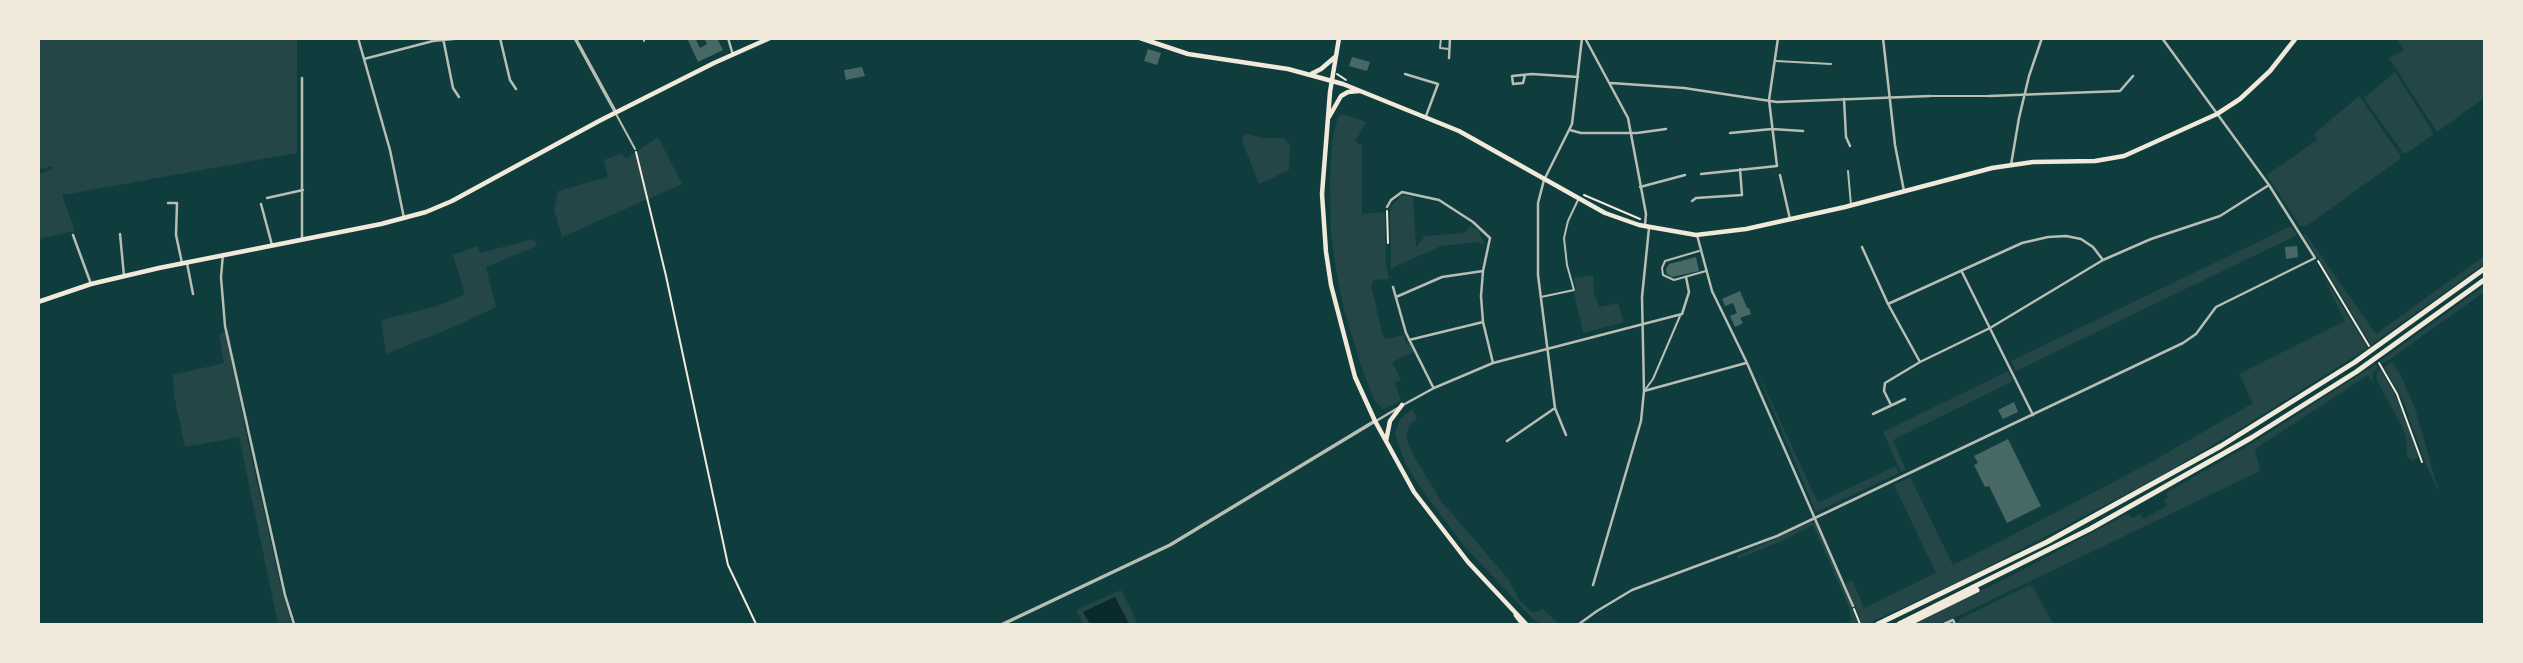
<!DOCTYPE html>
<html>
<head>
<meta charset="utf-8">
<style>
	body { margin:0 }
	#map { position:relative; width:2523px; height:663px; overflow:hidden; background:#0f3d3e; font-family:Lora,serif }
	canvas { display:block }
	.frame { position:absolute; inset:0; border:40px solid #f1e9da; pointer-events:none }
</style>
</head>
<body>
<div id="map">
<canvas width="2523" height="663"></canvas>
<div class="frame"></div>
</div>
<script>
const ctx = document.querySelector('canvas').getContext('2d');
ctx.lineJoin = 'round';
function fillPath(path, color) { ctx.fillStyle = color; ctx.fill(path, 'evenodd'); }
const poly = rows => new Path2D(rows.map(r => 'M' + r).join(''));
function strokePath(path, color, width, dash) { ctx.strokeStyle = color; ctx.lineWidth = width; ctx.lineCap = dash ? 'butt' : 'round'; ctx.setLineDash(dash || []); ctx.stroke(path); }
const green = poly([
	[39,38,297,39,297,153,62,195,75,231,39,239,39,174,51,170,53,166,39,169],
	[2397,39,2484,39,2484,98,2437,132,2389,58,2404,50],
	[2395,72,2434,134,2407,153,2403,153,2364,98],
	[2359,96,2400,155,2400,159,2305,227,2300,226,2267,175,2317,140,2314,134],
	[1342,114,1366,122,1355,142,1362,145,1362,214,1385,212,1386,264,1389,279,1374,280,1371,285,1383,337,1386,339,1404,335,1406,343,1411,344,1414,352,1392,362,1401,380,1395,382,1401,401,1383,409,1374,400,1362,369,1344,309,1337,277,1331,233,1330,183,1332,140,1338,117],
	[1245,133,1263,138,1284,138,1290,145,1289,170,1259,184,1242,141],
	[658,137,682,184,562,237,554,209,558,191,608,177,604,160,622,153,626,159],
	[1402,195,1413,197,1416,247,1425,236,1465,233,1470,225,1478,230,1484,244,1477,242,1441,246,1394,267,1391,271,1390,208],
	[2291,226,2297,235,2016,371,2011,361],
	[2305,233,2376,334,2484,256,2484,264,2371,345,2304,235],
	[534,239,537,246,486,267,496,307,449,329,386,354,381,320,437,306,465,294,453,255,478,246,480,253],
	[2321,272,2368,348,2240,429,2157,478,1964,579,1867,624,1862,624,1846,586,1847,582,1852,580,1864,608,1936,573,1894,485,1910,477,1953,565,2005,539,2153,461,2253,403,2239,374,2345,321],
	[1593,275,1594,293,1599,307,1618,303,1624,322,1583,333,1574,293,1576,289,1574,278],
	[2484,286,2484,292,2383,364,2380,361],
	[228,328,245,429,279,579,292,624,278,624,239,437,185,447,174,395,173,375,224,363,219,336],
	[1751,358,1818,503,1896,466,1899,473,1816,512],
	[2392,362,2401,376,2416,411,2439,493,2424,460,2403,400,2384,367],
	[2376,364,2378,367,2372,374,2373,382,2368,375,2255,449,2260,471,1941,624,1911,624,2007,578,2127,514,2133,518,2140,514,2143,519,2167,506,2164,501,2168,497,2166,493,2251,444],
	[2380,369,2394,393,2408,425,2418,457,2413,461,2407,457,2406,437,2402,426,2376,379,2378,371],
	[2008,371,2013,381,1893,440,1906,470,1901,472,1883,432],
	[1412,409,1417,419,1409,425,1406,436,1412,453,1441,501,1509,580,1519,600,1533,613,1543,609,1559,624,1541,624,1533,619,1465,547,1424,493,1405,463,1395,434,1400,419],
	[1812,522,1817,524,1859,624,1845,624,1851,620,1849,607,1813,525,1777,543,1738,559,1737,556],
	[2029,585,2033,587,2053,624,1958,624,1958,620],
	[1121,590,1138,624,1129,624,1115,597,1083,612,1090,624,1083,624,1076,610]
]);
const water = poly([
	[1115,597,1129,624,1090,624,1083,612]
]);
const building = poly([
	[687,38,695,38,700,48,707,44,704,38,717,38,723,50,698,62],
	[1148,49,1161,53,1157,65,1144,61],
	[1352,57,1370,62,1367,71,1349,66],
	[862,67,865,76,846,80,844,70],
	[2297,246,2298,257,2286,259,2285,247],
	[1696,257,1699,271,1672,277,1667,274,1666,269,1669,264],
	[1740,291,1747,308,1749,308,1751,314,1740,318,1743,323,1735,327,1730,316,1737,313,1733,303,1725,306,1722,299],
	[2014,402,2018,412,2003,419,1998,410],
	[2008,439,2041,506,2007,523,1989,486,1985,487,1974,465,1978,463,1974,456]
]);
const path = poly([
	[1337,74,1346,80],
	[636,152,666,276,728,565,756,624],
	[1584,195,1640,219],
	[1387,211,1388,243],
	[2318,261,2369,346],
	[2379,363,2397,394,2422,462],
	[1854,609,1860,624]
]);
const service = poly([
	[643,38,644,41],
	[1441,38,1440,48,1449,49],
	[1776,61,1831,64],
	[1931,96,1988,96],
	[616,114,635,149],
	[1848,171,1851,205],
	[1699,251,1665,261,1662,268,1663,275,1674,280,1706,271],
	[1541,297,1574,290,1567,265,1564,238,1568,221,1578,200],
	[1645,390,1653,379,1680,316]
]);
const pedestrian = poly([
	[1780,175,1790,219]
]);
const minor = poly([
	[358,38,390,150,404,218],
	[443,38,453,88,459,97],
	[500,38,510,80,516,89],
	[728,38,733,55],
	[1585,38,1628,118,1646,214,1645,225],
	[1883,38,1895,145,1904,191],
	[1449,58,1450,38],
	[364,59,433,41,463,38],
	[1405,74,1438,84,1426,116],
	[1525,75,1523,83,1513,84,1512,76,1532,74,1578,77],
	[1611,83,1684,88,1777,102,1930,96],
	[1989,96,2120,91,2133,76],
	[1844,99,1846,137,1850,146],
	[1570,130,1581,133,1637,133,1666,129],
	[1730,133,1772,129,1803,131],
	[2011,165,2019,118,2029,76,2042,38],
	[1701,174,1777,166,1769,100,1778,38],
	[1640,187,1685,175],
	[267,198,303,190],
	[1692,201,1696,198,1742,195,1740,169],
	[168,203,177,203,176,235,182,263],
	[261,204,272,245],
	[1387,207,1391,200,1402,192,1439,200,1473,222,1490,238,1483,271,1481,296,1483,322,1493,363],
	[120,234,124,276],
	[73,235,91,284],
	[1697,235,1712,291,1747,363,1853,606],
	[302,239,302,78],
	[1862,247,1888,304,1920,362,1990,328,2103,260,2151,239,2220,216,2269,185],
	[223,254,221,277,225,326,285,595,294,624],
	[187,263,193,294],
	[1962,272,2033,415],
	[1393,287,1406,333,1433,387],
	[1396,297,1442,277,1483,271],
	[1888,304,2022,243,2048,237,2066,236,2081,239,2093,247,2103,260],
	[1409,340,1483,322],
	[1644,391,1746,363],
	[1403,405,1434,388,1493,363,1682,314,1689,292,1686,277],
	[1891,405,1884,391,1885,383,1920,362],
	[1555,408,1566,435],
	[1873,414,1905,399],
	[1376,421,1398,408],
	[1507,441,1555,408,1538,275,1538,203,1544,180,1572,124,1582,38],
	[1593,585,1641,421,1644,391,1642,297,1649,228],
	[1579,624,1597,611,1632,590,1777,536,2183,343,2196,334,2216,307,2315,258,2269,185,2162,38],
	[1944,624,1953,620,1955,624]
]);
const tertiary = poly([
	[575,38,616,113],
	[1003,624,1170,545,1375,421]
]);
const secondary = poly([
	[1140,38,1188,54,1288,69,1343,84,1459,131,1605,213,1639,225,1696,235,1746,229,1845,207,1992,168,2033,162,2095,161,2124,156,2217,114,2240,99,2270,71,2296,38],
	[1339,38,1330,92,1322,194,1326,252,1331,285,1355,377,1375,421,1414,492,1468,562,1526,624],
	[1311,74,1321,69,1335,57],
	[1329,117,1341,96,1348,92,1359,91],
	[38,302,91,284,159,268,381,224,426,212,452,201,599,121,714,63,770,38],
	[1386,441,1390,421,1402,405]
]);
const motorway = poly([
	[1516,615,1523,624],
	[1878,624,2047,542,2221,446,2355,362,2484,269],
	[1899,624,2090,529,2251,438,2356,372,2484,280],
	[1908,624,1977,590]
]);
fillPath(green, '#244646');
fillPath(water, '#0a2a2b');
fillPath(building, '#486865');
strokePath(path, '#f1e9da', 2);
strokePath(service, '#b8beb3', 2);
strokePath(pedestrian, '#b8beb3', 2.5);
strokePath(minor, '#b8beb3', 2.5);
strokePath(tertiary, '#b8beb3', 3.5);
strokePath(secondary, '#f1e9da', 4.5);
strokePath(motorway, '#f1e9da', 5);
</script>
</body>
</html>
